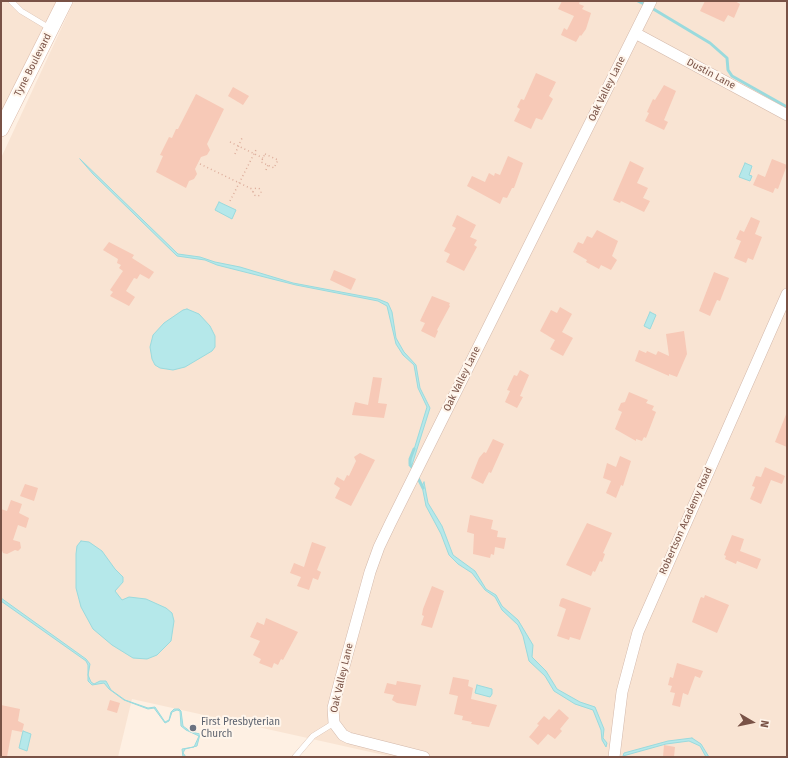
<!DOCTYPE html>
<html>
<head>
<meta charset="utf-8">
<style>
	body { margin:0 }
	#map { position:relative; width:788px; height:758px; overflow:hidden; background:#fef0e3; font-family:"Fira Sans",sans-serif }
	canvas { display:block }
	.frame { position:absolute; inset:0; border:2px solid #795246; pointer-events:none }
	.north { position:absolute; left:732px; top:702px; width:40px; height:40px; -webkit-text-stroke:3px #fff5eb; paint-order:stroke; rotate:99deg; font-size:11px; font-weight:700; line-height:16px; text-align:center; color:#795246 }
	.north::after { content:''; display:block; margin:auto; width:14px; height:18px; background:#795246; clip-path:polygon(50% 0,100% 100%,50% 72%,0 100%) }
</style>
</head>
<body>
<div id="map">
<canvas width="788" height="758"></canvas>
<div class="frame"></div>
<div class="north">N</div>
</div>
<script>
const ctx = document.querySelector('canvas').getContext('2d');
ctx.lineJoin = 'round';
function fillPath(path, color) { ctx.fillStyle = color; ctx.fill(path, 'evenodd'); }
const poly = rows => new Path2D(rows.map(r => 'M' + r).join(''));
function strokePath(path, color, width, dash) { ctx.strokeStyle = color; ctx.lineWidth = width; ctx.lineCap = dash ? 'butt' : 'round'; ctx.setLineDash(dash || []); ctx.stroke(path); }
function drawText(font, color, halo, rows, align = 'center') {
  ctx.font = font + ' "Fira Sans",sans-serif'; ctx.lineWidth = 4; ctx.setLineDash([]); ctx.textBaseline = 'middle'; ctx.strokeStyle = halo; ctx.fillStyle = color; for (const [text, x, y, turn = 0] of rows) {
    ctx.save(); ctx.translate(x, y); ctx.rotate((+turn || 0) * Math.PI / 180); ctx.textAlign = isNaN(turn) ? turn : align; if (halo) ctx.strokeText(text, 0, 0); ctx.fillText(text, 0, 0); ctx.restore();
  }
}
const residential = poly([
	[1,1,57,1,1,115],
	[74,1,787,1,787,757,393,757,132,699,118,757,1,757,1,158]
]);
const water = poly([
	[80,159,178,254,200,257,215,262,240,267,293,283,378,299,388,303,392,312,396,338,404,352,416,365,420,388,430,408,412,465,409,466,427,407,418,388,414,365,403,355,396,344,387,306,378,301,296,285,217,265,205,260,177,256,93,174,80,159],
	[745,163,752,166,749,175,752,176,750,181,739,177,745,163],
	[219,202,236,210,232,219,215,210,219,202],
	[187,309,199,314,210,326,215,336,215,347,212,351,185,367,173,370,160,368,155,365,152,359,150,347,153,335,164,323,183,310,187,309],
	[650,312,656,315,650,329,644,326,650,312],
	[424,482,428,503,442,526,453,555,475,571,486,589,496,595,502,606,518,620,533,645,532,657,546,671,557,689,580,702,595,707,604,729,603,738,607,743,606,747,602,740,601,730,593,710,575,704,554,691,545,676,529,661,523,636,518,625,502,610,495,597,485,590,472,573,458,564,449,555,441,534,426,506,422,486,424,482],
	[81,541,89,542,102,551,115,569,123,577,123,582,115,591,122,600,129,597,146,599,166,608,172,613,174,621,171,641,157,655,147,659,133,658,112,645,93,629,81,607,76,588,76,554,77,546,81,541],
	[1,598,86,659,90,664,88,675,91,682,94,684,100,681,106,681,111,690,125,700,148,708,155,707,165,722,169,720,171,712,174,709,179,709,181,711,183,726,191,732,200,734,197,746,185,749,183,753,186,757,183,757,182,749,194,747,199,736,186,730,181,726,180,711,177,710,172,712,169,721,165,723,154,708,148,709,124,700,109,689,104,683,92,685,88,681,88,665,86,661,1,601,1,598],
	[477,685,492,689,492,694,490,697,475,693,477,685],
	[23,731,31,734,27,751,19,748,23,731],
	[692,738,701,744,709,757,706,757,700,746,689,741,666,744,623,756,624,753,668,741,692,738]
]);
const stream = poly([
	[638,1,646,5],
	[650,7,710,43,727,58,728,70,732,76,787,107],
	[414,471,410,464,410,459,414,449],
	[417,476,423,488]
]);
const building = poly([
	[562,1,580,1,579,4,584,6,582,9,591,13,586,29,581,36,580,35,576,42,561,35,564,28,567,30,574,16,558,9],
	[705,1,735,1,740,4,734,18,728,15,724,22,700,11],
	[536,73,556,82,549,96,553,99,542,120,536,118,531,129,514,121,520,109,517,107,521,99,524,100],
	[664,85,676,91,664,120,668,122,664,130,645,121,649,113,647,112,653,99,655,100],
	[233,87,249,96,243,105,228,96],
	[196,94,224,109,207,144,210,150,207,155,201,157,195,169,197,174,194,179,189,181,186,188,156,172,163,156,160,155,169,137,172,138,176,129,178,129],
	[508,156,523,163,514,188,512,188,507,198,503,197,500,204,467,186,472,176,485,182,489,173,494,176,495,173,500,175],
	[772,159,787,165,778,189,775,188,773,193,753,185,758,174,765,177],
	[630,161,644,168,637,183,648,188,643,198,650,201,644,212,621,201,620,203,613,200],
	[457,215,476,225,470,237,477,240,474,245,477,247,464,271,446,262,450,254,444,251,456,228,452,226],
	[751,217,760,221,755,234,762,237,753,260,748,258,746,263,734,258,741,241,736,239,740,230,744,232],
	[597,230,618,241,612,256,617,260,611,270,601,265,599,269,586,262,587,260,573,252,578,242,583,244,587,236,592,238],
	[109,242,134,255,132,258,154,272,149,279,140,274,137,279,134,278,126,291,135,297,129,306,110,296,113,292,110,290,123,271,119,268,121,265,117,263,118,259,103,250],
	[334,270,356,279,351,290,330,280],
	[714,272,729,278,720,301,717,300,710,316,699,311],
	[432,296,450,303,449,305,450,306,437,330,438,331,435,338,421,331,425,323,420,321],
	[560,307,572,314,562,332,573,338,563,356,550,349,555,340,540,331,551,310,557,313],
	[684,331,687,354,677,377,669,374,669,376,635,361,639,350,646,353,647,351,656,355,658,351,669,356,666,334],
	[520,370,529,375,520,396,523,397,517,408,505,402,510,391,507,390,514,375,517,376],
	[373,377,382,378,378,403,387,404,384,418,352,415,355,402,368,405],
	[629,392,648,400,646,403,654,406,652,410,656,412,646,438,644,437,642,441,636,439,636,441,615,429,622,412,618,410,621,403,625,402],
	[787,412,787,447,775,442],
	[493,439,504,444,491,473,489,472,483,484,471,478,479,458,484,452,486,453],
	[360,453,375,460,351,506,335,498,340,488,334,484,337,477,344,481,347,475,349,476,356,461,354,457],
	[620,456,631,461,623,486,621,485,616,498,606,493,611,481,603,478,607,463,616,467],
	[765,467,785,476,782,484,771,480,761,504,750,499,755,487,752,486,756,476,761,477],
	[25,484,38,488,34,501,20,496],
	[11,500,22,504,19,513,29,518,26,528,18,525,13,540,20,542,21,548,18,551,15,550,7,554,3,553,1,548,1,509,7,511],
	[470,515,493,520,491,529,498,531,497,537,506,538,504,549,495,547,494,555,491,554,490,558,473,554,474,534,467,532],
	[587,523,612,533,603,553,605,554,602,562,600,561,595,572,593,571,591,576,566,565],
	[732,535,744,539,740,551,761,559,757,569,737,561,736,564,725,559,726,556,724,555],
	[312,542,326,547,317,570,321,572,318,580,313,578,309,590,297,586,301,577,290,573,294,563,304,567],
	[432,586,444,591,432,628,421,625,424,616,422,615,423,609],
	[705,595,729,605,717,633,692,622,700,599,701,597,704,598],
	[563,598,591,608,580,640,570,637,569,640,557,636,566,609,559,606,561,599],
	[266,618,298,632,283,660,281,659,278,665,274,663,272,668,259,663,261,659,253,655,260,641,250,637,257,622,264,625],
	[677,663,703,671,700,678,695,676,688,695,683,693,680,707,672,705,675,693,670,692,672,686,668,685,670,677,673,678],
	[453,677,469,680,468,686,473,688,471,699,497,705,489,727,471,724,472,722,462,720,463,716,454,714,458,696,449,694],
	[397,681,421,685,416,706,397,703,392,700,394,695,384,693,387,683,396,685],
	[110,700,120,703,117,713,107,710],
	[1,705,20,709,18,721,24,724,22,732,12,730,7,757,1,757],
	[559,709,569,718,560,729,562,731,555,739,548,734,538,745,529,737,539,725,537,724,544,716,549,720],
	[664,745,675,747,674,757,663,757]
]);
const path = poly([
	[230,142,263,158],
	[235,154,242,138],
	[265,154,278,160,274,168,261,162,265,154],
	[200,164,254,190],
	[266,170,268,165],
	'253 192a4 4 0 1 1 8 0a4 4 0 1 1-8 0Z',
	[230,201,257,148]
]);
const lane = poly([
	[11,1,21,11,51,29],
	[295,757,313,736,334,723]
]);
const street = poly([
	[635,33,787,115],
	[424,757,349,738,343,735,334,723,333,708,340,681,370,572,379,547,390,524,651,1],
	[614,757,622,692,638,632,787,294]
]);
const secondary = poly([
	[1,129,65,1]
]);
const markers = [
	[193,728,4,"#6b7280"]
];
const streetNames = [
	["Tyne Boulevard",33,65,-63],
	["Dustin Lane",711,74,28],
	["Oak Valley Lane",607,89,-64],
	["Oak Valley Lane",462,379,-64],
	["Robertson Academy Road",686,521,-66],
	["Oak Valley Lane",342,678,-77]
];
const worshipNames = [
	["First Presbyterian",201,722],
	["Church",201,734]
];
fillPath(residential, '#f9e4d3');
fillPath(water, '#b5e8ea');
strokePath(water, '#9adadd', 1);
strokePath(stream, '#9adadd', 3);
fillPath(building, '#f7c9b7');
strokePath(lane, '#d3b8aa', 6);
strokePath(street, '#d3b8aa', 12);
strokePath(secondary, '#dab9a9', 16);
strokePath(path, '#dcac9a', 1.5, [1, 3]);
strokePath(lane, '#fff', 5.5);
strokePath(street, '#fff', 11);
strokePath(secondary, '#fff', 15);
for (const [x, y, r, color] of markers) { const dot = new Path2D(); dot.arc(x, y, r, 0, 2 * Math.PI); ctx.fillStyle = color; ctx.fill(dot); strokePath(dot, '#fff5eb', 1.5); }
drawText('10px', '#795246', '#fff5eb', streetNames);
drawText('10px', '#5b616d', '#fff5eb', worshipNames, 'left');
</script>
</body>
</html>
